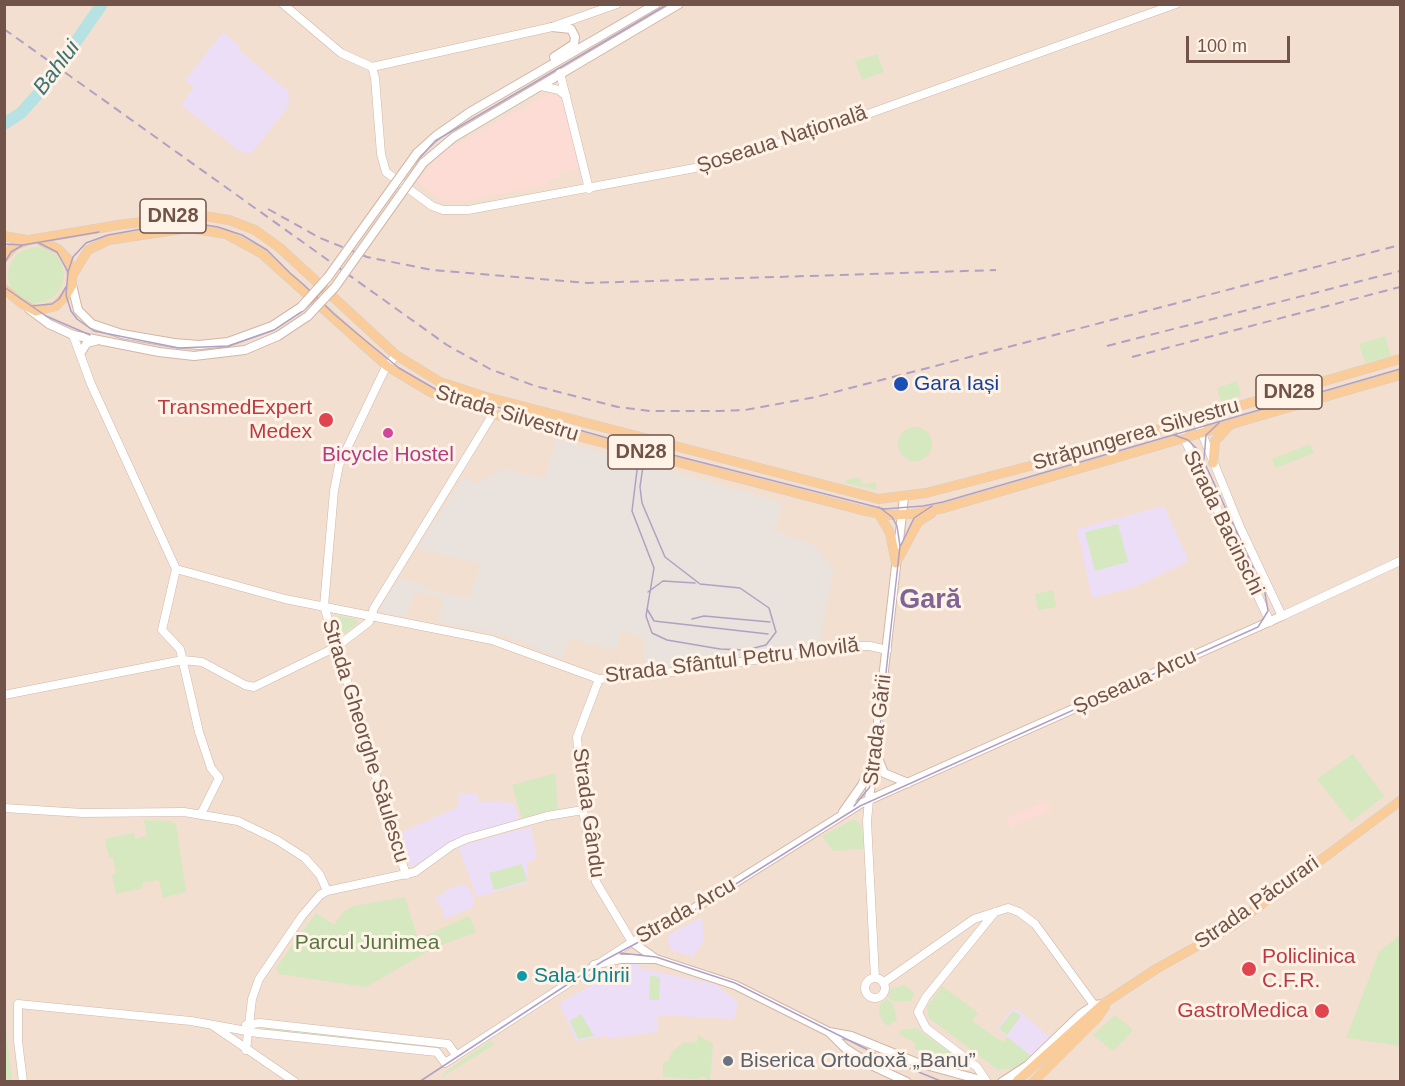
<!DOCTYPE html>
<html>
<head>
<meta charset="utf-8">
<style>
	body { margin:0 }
	#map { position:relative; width:1405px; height:1086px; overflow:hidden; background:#fbeee1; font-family:Helvetica,sans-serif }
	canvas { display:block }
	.frame { position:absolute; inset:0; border:6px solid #725349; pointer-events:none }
	.scale { position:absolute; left:1186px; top:36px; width:104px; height:27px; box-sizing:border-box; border:3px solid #725349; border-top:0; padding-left:8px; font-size:18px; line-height:21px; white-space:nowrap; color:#725349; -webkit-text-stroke:4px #fff3e7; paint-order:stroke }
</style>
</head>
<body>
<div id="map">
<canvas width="1405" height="1086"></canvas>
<div class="frame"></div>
<div class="scale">100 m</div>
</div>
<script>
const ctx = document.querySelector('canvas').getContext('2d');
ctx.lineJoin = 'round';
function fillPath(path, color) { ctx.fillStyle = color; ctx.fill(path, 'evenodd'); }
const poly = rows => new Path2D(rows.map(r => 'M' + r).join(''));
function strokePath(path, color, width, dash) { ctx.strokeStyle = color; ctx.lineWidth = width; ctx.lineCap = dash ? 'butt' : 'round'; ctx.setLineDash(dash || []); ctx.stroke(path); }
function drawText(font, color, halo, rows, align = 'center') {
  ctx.font = font + ' Helvetica,sans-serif'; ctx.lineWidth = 6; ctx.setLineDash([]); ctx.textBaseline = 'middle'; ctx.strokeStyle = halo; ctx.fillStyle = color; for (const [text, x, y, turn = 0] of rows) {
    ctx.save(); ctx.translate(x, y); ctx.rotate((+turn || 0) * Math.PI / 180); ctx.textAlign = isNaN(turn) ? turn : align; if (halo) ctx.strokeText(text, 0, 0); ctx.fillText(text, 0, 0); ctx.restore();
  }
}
const residential = poly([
	[4,5,1400,5,1400,1081,5,1081]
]);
const commercial = poly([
	[549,94,558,96,563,103,579,168,560,172,560,178,550,179,547,185,465,201,443,201,417,182,442,152],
	[1048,801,1051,810,1010,827,1006,818]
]);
const industrial = poly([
	[556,439,636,462,636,465,646,464,782,502,776,531,816,546,834,569,819,647,645,671,643,637,621,632,617,650,569,639,562,659,506,635,439,623,442,597,416,592,405,617,382,612,382,605,399,579,423,584,424,589,470,598,480,564,417,548,464,476,477,484,502,468,545,479]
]);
const education = poly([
	[223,32,240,46,238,49,288,91,289,103,285,111,251,154,239,151,181,105,194,87,185,80],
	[1164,506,1189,561,1135,587,1092,598,1077,529],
	[459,793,478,794,478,801,514,803,519,820,454,840,442,851,411,867,402,832,458,807],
	[531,827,537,858,527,863,527,883,477,897,458,846],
	[464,884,466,888,469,887,475,901,472,902,474,907,444,919,443,911,435,897,445,893,444,890],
	[702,917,704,941,693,957,671,950,667,939,671,933],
	[635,962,643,969,715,984,738,1002,734,1019,658,1015,658,1032,607,1039,607,1036,576,1041,559,1003],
	[1011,1010,1018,1010,1051,1038,1031,1056,997,1029]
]);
const green = poly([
	[877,54,884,72,862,80,855,61],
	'8 275a28 28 0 1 1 56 0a28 28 0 1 1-56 0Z',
	[1385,336,1391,356,1365,363,1359,344],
	[1237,381,1241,395,1221,402,1217,388],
	'898 444a17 17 0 1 1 34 0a17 17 0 1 1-34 0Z',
	[1310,444,1314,453,1276,468,1272,459],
	[859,477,863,485,875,482,877,490,846,483,846,480],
	[1118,524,1128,562,1095,571,1085,532],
	[1053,590,1056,607,1038,610,1035,594],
	[334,615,355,619,358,623,339,637],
	[1353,754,1384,796,1351,822,1317,779],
	[556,773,557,809,522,818,512,785],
	[854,819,862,826,864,849,833,851,822,836],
	[144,820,171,821,176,824,186,892,163,898,159,880,142,883,143,888,116,894,112,875,116,873,113,857,109,858,105,839,134,833,135,839,147,836],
	[522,864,527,881,494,890,489,873],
	[405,897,418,939,469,916,476,932,434,948,366,987,279,974,276,968,316,913,334,925,343,912,353,906],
	[1400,935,1400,1046,1346,1038,1379,952],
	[650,976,660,977,659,1000,649,1000],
	[905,985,914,993,911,1001,894,1002,888,997,891,989],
	[942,986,978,1013,972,1021,996,1038,1004,1042,1007,1037,1031,1056,1015,1068,998,1070,929,1018,927,1007],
	[887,999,893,1004,897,1019,888,1026,882,1021,879,1013,880,1004],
	[1013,1011,1021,1016,1007,1035,999,1029],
	[581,1014,594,1036,578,1039,570,1021],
	[1115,1015,1133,1030,1113,1051,1093,1035],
	[5,1023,12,1081,5,1081],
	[262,1027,420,1043,419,1046,262,1030],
	[916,1028,958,1058,960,1063,955,1064,919,1051,914,1048,915,1043,899,1034,902,1030],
	[698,1035,713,1044,710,1081,703,1076,697,1079,663,1077,663,1063,668,1061,673,1051,683,1043,697,1042],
	[490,1041,495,1044,442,1077,445,1072]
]);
const river = poly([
	[4,124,21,113,46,85,102,4]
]);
const tertiary = poly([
	[283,4,341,53,372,67,552,27,617,4],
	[372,67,375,78,381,154,386,172,432,206,443,210,468,210,695,168,725,160,837,125,1176,4],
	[560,73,589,189],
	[541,86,559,90,566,96],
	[73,335,91,384,176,569,162,630,180,649,199,732,211,768,219,778,201,814],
	[396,355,385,369,339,465,334,491,324,606,406,875],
	[1196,419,1240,527,1282,616,1400,561],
	[1178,425,1270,622],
	[176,569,285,599,492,640,599,679,658,674,850,646,870,646,887,650],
	[4,695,183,660,202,662,245,685,254,687,336,647,369,622,374,608,493,414],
	[869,800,867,821,875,978],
	[4,808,83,813,184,812,238,821,277,840,305,858,320,875,327,891],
	'865 988a10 10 0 1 1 20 0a10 10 0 1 1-20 0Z',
	[883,983,974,919,1008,908,1019,912,1035,924,1094,1005],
	[212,1025,295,1082],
	[246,1025,260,1023,448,1044,456,1055],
	[246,1050,252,999,259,979,302,916,320,895,327,891,415,872,451,846,466,839,547,816,583,810],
	[23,1082,18,1041,18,1004,191,1021,258,1033,437,1052,445,1063,632,942,596,882,583,810,577,737,599,679],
	[987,1082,977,1067,926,1028,918,1012,926,997,995,912]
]);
const secondary = poly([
	[552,27,571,29,575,37,574,44,554,57],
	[417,153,437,135,470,112,656,4],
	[423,163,454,137,679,4],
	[72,285,78,310,92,324,122,334,174,343,199,345,228,342,272,326,301,307],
	[29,309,49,324,73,335,159,352,194,356,245,350,278,336,308,316],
	[81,352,87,343,95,341],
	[877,756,884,773,908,783],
	[869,800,904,497],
	[843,812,862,785,873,761],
	[594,965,620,959,656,959],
	[830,1033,845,1048,873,1066,907,1082],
	[977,1079,915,1062,851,1036,829,1032,735,985,656,959,632,942,669,924,860,804,1282,616],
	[1002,1082,1028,1065,1081,1014,1094,1005,1103,1004]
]);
const primary = poly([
	[4,236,27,240],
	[4,257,15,245,29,240,118,225,197,215,229,220,255,230,280,248,396,355,440,382,483,396,879,499,926,493,1057,459,1400,359],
	[72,276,88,250,109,240,189,228,226,234,261,253,387,366,430,392,493,414,865,511,889,515,913,514,944,508,1400,375],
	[4,289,21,303,36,311,56,306,66,295,72,285,72,276,68,259,58,249,39,240],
	[1213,463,1215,441,1229,426],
	[879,514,890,533,896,563],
	[896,563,918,522,932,513],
	[1017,1081,1103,1004,1156,969,1231,927,1400,801],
	[1033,1082,1098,1017,1105,1007]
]);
const tram = poly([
	[668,4,435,141,408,171,322,291,314,300,304,310,274,330,228,346,179,348,94,331,77,319,71,311,66,295,68,272,73,257,86,243,108,235,147,228,199,224,218,227,242,235,267,250,290,273,304,285,334,314,360,336,399,368,437,390,618,441,884,509,923,506,943,502,1400,369],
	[39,243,57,252,68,272],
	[4,244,23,245,99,232],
	[4,264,11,252,23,245],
	[4,287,46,316,90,335],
	[31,306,52,304,59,299,66,287],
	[625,444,635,452,638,462,632,511,654,568,646,616,652,633,667,640,720,649,746,650,766,645,776,632,769,608,740,588,700,584,665,557,642,503,640,487,644,459,653,453,662,454],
	[1204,459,1206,435,1219,423],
	[901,545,914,518,932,506],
	[648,592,663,581,695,583],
	[647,609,654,621,768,634],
	[692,619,704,616,770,622],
	[854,806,869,788,875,772,900,546,897,526,892,517,879,507],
	[620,953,656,957,735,983,882,1057,943,1082],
	[419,1082,603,961,669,926,860,806,1258,627,1268,611,1265,593,1199,451,1188,440,1174,435]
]);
const rail = poly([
	[4,29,447,345,490,369,535,386,618,407,650,411,719,411,745,410,816,397,1400,245],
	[268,209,320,238,367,257,432,270,588,283,996,270],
	[1107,346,1400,271],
	[1132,357,1400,287]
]);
const secondaryBridge = poly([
	[301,307,328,277,417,153],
	[308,316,335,287,423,163]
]);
const markers = [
	[901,384,8,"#1a4fb4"],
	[326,420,8,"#e0444e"],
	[388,433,6,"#d1479c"],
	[1249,969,8,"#e0444e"],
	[522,976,6,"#0f9aa8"],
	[1322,1011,8,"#e0444e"],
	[728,1061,6,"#6b7280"]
];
const shields = [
	[173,216,66],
	[1289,392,66],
	[641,452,66]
];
const shieldNames = [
	["DN28",173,216],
	["DN28",1289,392],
	["DN28",641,452]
];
const streetNames = [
	["Șoseaua Națională",782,140,-18],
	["Strada Silvestru",507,414,17],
	["Străpungerea Silvestru",1136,435,-16],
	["Strada Bacinschi",1223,523,64],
	["Strada Sfântul Petru Movilă",732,661,-7],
	["Șoseaua Arcu",1135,682,-24],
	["Strada Gării",878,730,-83],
	["Strada Gheorghe Săulescu",365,741,73],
	["Strada Gându",588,813,82],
	["Strada Păcurari",1257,903,-35],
	["Strada Arcu",686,911,-30]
];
const transitNames = [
	["Gara Iași",914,384]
];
const healthNames = [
	["TransmedExpert",312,408],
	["Medex",312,432],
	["Policlinica",1262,957,"left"],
	["C.F.R.",1262,981,"left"],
	["GastroMedica",1308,1011]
];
const hotelNames = [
	["Bicycle Hostel",388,455]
];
const parkNames = [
	["Parcul Junimea",367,943]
];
const cultureNames = [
	["Sala Unirii",534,976]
];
const worshipNames = [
	["Biserica Ortodoxă „Banu”",740,1061]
];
const waterNames = [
	["Bahlui",57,68,-53]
];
const districtNames = [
	["Gară",930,601]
];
fillPath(residential, '#f3dfd0');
fillPath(commercial, '#fcdcd5');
fillPath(industrial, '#eae2dc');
fillPath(education, '#ecdef7');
fillPath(green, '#d5e8c0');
strokePath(river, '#b6e2e4', 12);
strokePath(tertiary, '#ceb7ab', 9);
strokePath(secondary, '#d1b6a8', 10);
strokePath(primary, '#d8cfcc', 10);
strokePath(tertiary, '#fff', 8);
strokePath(secondary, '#fff', 8);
strokePath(primary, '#f9cc9a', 9);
strokePath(tram, '#b0a1c4', 1.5);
strokePath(rail, '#b0a1c4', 2, [9, 6]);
strokePath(secondaryBridge, '#d1b6a8', 10, []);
strokePath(secondaryBridge, '#fff', 8);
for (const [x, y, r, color] of markers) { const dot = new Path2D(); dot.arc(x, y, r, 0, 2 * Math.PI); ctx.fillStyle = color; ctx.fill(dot); strokePath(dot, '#fff3e7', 2); }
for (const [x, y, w] of shields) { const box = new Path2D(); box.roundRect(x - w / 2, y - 17, w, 34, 4.5); ctx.fillStyle = '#fff3e7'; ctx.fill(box); strokePath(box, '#725349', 1.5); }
drawText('bold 20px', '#725349', null, shieldNames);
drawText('21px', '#725349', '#fff3e7', streetNames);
drawText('21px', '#164399', '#fff3e7', transitNames, 'left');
drawText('21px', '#be3a42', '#fff3e7', healthNames, 'right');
drawText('21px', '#b23c85', '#fff3e7', hotelNames);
drawText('21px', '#577842', '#fff3e7', parkNames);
drawText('21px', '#0d838f', '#fff3e7', cultureNames, 'left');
drawText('21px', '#5b616d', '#fff3e7', worshipNames, 'left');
drawText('italic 22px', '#3d7377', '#fff3e7', waterNames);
drawText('bold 27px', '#806495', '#fff3e7', districtNames);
</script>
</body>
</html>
